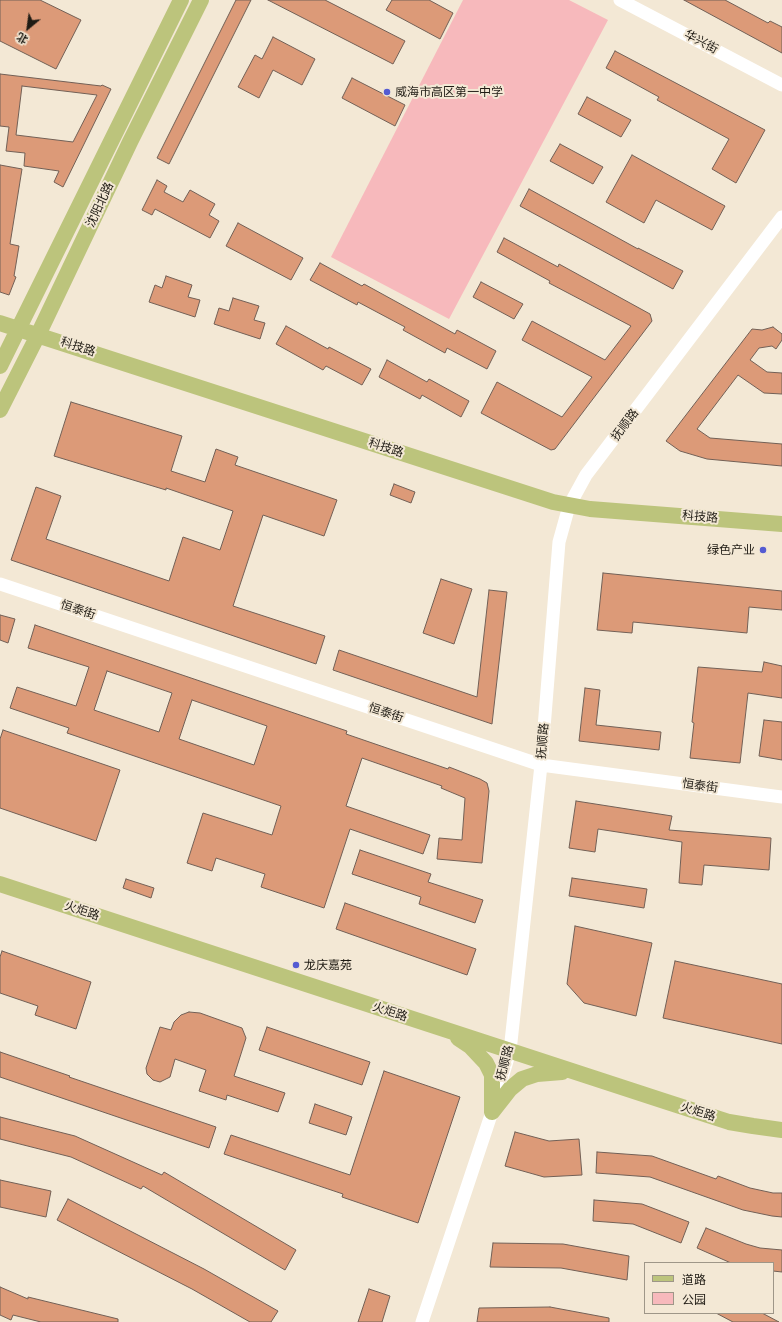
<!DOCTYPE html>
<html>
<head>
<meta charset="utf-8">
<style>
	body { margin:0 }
	#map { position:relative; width:782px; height:1322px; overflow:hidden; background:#f3e8d5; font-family:Montserrat,"Noto Sans SC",sans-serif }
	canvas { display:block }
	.legend { position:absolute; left:644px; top:1262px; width:130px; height:52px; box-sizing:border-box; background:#f3e8d5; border:1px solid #9e9688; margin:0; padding:5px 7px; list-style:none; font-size:12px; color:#1f1b14 }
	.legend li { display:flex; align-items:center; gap:8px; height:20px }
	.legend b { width:20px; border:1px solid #9e9688 }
	.north { position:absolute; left:8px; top:8px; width:40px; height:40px; -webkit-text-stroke:3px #f3e8d5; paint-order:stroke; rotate:209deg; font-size:11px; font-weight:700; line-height:16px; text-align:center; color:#1f1b14 }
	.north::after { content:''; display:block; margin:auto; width:14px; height:18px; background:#1f1b14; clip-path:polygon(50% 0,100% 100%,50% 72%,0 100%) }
</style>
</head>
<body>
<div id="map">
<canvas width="782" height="1322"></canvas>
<ul class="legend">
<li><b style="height:5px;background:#bcc47c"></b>道路</li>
<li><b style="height:11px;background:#f7b9bc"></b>公园</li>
</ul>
<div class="north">北</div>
</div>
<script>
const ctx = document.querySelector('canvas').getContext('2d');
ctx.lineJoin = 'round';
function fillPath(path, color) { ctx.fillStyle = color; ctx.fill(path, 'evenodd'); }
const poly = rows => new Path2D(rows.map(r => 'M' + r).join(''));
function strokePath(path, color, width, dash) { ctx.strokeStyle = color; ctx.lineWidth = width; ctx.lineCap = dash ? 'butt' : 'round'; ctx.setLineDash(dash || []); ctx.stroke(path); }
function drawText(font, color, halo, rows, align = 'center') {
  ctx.font = font + ' Montserrat,"Noto Sans SC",sans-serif'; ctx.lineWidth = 4; ctx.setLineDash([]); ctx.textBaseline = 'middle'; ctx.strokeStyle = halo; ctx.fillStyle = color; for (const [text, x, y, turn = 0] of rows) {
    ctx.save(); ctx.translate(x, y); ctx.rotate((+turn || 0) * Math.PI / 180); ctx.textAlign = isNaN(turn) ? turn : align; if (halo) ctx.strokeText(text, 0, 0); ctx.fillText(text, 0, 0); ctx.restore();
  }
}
const green = poly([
	[463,0,569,0,608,20,449,319,331,257]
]);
const building = poly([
	[0,0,40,0,81,20,56,69,0,41,0,0],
	[236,0,251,0,169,164,157,158,236,0],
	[268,0,325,0,405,41,393,64,268,0],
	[392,0,429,0,453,13,440,39,386,10,392,0],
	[684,0,725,0,768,23,770,21,782,27,782,53,684,0],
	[273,37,315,59,302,85,273,70,259,98,238,87,255,55,262,59,273,37],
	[615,51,765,130,736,183,712,169,729,139,657,100,659,97,606,68,615,51],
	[0,74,101,86,102,85,111,89,63,187,54,182,59,171,24,166,25,153,6,151,9,127,0,126,0,74],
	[22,86,97,95,73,142,16,135,22,86],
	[352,78,405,105,395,126,342,98,352,78],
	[587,97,631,120,621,137,578,114,587,97],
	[560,144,603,167,593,184,550,161,560,144],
	[632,155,725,206,712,230,656,200,644,223,606,202,632,155],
	[0,165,22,169,10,244,19,246,14,276,16,277,9,295,0,292,0,165],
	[157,180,167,186,164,192,183,202,190,190,215,204,209,215,219,221,210,238,155,209,152,215,142,210,157,180],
	[529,189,638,249,638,248,683,271,673,289,520,206,529,189],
	[238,223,303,258,291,280,226,246,238,223],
	[504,238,558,267,559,264,650,314,652,321,555,449,551,450,481,413,497,382,562,417,592,377,522,340,532,321,605,360,631,326,549,283,550,281,497,252,504,238],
	[320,263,362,286,364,284,455,334,457,330,496,351,487,369,447,348,445,353,403,330,405,327,358,302,357,305,310,280,320,263],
	[166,276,192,285,188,297,200,300,195,317,149,302,155,285,162,288,166,276],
	[481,282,523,304,514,319,473,297,481,282],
	[233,298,259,306,254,320,265,323,260,339,214,324,219,308,229,311,233,298],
	[286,326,328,349,329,347,371,369,362,385,326,366,323,370,276,344,286,326],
	[773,327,782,334,782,340,776,349,772,346,759,348,750,360,767,372,782,373,782,394,764,393,738,375,697,429,710,438,782,444,782,466,707,459,680,451,666,441,752,329,762,330,773,327],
	[387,360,427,382,429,379,469,401,461,417,422,395,420,399,379,377,387,360],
	[71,402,182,436,171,471,205,482,216,449,238,457,235,465,337,500,324,536,263,515,233,606,325,636,316,664,11,560,36,487,61,496,46,539,169,581,183,537,220,550,233,511,166,488,166,490,54,456,71,402],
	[394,484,415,492,411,503,390,495,394,484],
	[603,573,782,591,782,610,749,607,747,633,633,622,632,633,597,630,603,573],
	[441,579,472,589,454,644,423,633,441,579],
	[489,590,507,592,492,724,333,670,339,650,477,697,489,590],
	[0,615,15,619,8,643,0,640,0,615],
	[35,625,347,731,346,734,448,769,449,767,480,779,487,783,489,791,482,863,437,859,439,838,462,840,465,798,441,788,442,786,362,758,346,806,430,835,423,854,350,829,324,908,261,887,265,874,216,858,212,871,187,863,203,813,272,835,281,806,67,733,69,728,10,708,17,687,76,706,89,667,28,648,35,625],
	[107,671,172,693,159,732,94,710,107,671],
	[192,700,267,726,254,765,179,739,192,700],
	[764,662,782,666,782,698,748,693,740,763,690,758,694,723,692,722,698,667,762,672,764,662],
	[585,688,600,690,596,725,661,732,659,750,579,741,585,688],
	[764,720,782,722,782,760,759,756,764,720],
	[3,730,120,770,96,841,0,808,0,739,3,730],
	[576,801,672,816,669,830,771,838,769,870,704,865,702,885,679,883,682,842,598,829,595,852,569,848,576,801],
	[360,850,431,874,428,882,483,900,475,923,419,904,421,897,352,874,360,850],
	[572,878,647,889,644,908,569,896,572,878],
	[126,879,154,888,151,898,123,888,126,879],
	[345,903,476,949,467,975,336,929,345,903],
	[575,926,652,943,636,1016,584,1003,567,984,575,926],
	[2,951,91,982,76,1029,35,1015,38,1006,0,993,0,957,2,951],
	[675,961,782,984,782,1044,663,1018,675,961],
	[189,1012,200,1013,242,1028,246,1038,234,1076,285,1093,278,1112,227,1095,226,1100,199,1091,206,1070,175,1059,170,1077,160,1082,153,1080,147,1074,146,1068,160,1027,171,1030,174,1022,181,1015,189,1012],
	[267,1027,370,1062,362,1085,259,1050,267,1027],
	[0,1052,70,1076,69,1077,216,1127,209,1148,0,1077,0,1052],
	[384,1071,460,1097,418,1223,342,1197,343,1194,224,1154,231,1135,350,1175,384,1071],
	[315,1104,352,1117,346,1135,309,1123,315,1104],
	[0,1117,75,1136,162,1175,164,1172,296,1250,285,1270,143,1186,141,1189,71,1157,0,1139,0,1117],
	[515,1132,549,1141,579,1139,582,1175,544,1177,505,1166,515,1132],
	[597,1152,652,1156,716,1179,718,1176,750,1188,773,1193,782,1193,782,1217,772,1216,743,1210,650,1177,596,1173,597,1152],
	[0,1180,51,1191,46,1217,0,1207,0,1180],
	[68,1199,204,1269,278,1311,271,1322,250,1322,192,1289,57,1220,68,1199],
	[594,1200,642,1204,689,1222,681,1243,633,1224,593,1221,594,1200],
	[706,1228,746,1244,760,1248,782,1250,782,1272,773,1271,773,1263,731,1263,697,1248,706,1228],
	[493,1243,563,1244,629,1256,627,1280,561,1268,490,1267,493,1243],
	[0,1287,28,1299,28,1297,118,1319,118,1322,41,1322,13,1315,11,1320,0,1315,0,1287],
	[369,1289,390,1296,382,1322,358,1322,369,1289],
	[550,1307,609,1318,609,1322,477,1322,479,1308,550,1307],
	[716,1313,762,1313,779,1322,733,1322,716,1313]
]);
const minor = poly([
	[620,0,782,85],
	[0,584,541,765,782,797],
	[422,1322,492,1112,510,1051,541,765,559,542,569,506,586,475,782,217]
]);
const major = poly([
	[0,323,553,502,590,509,782,524],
	[0,366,181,0],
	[0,410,38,335,130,142,201,0],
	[0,884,664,1101,729,1122,753,1126,782,1130],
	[458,1038,470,1046,486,1063,492,1075,492,1112],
	[492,1112,510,1089,522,1079,537,1074,562,1072]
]);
const markers = [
	[387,92,4,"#545bd2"],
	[763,550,4,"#545bd2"],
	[296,965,4,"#545bd2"]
];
const streetNames = [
	["华兴街",701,42,28],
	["沈阳北路",100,205,-65],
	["科技路",78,347,18],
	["抚顺路",625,425,-53],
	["科技路",386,448,18],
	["科技路",700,517,5],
	["恒泰街",78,610,18],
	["恒泰街",386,713,18],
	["抚顺路",543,741,-85],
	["恒泰街",700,786,8],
	["火炬路",82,911,18],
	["火炬路",390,1012,18],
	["抚顺路",505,1063,-76],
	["火炬路",698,1112,17]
];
const poiNames = [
	["威海市高区第一中学",395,92],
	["绿色产业",755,550,"right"],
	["龙庆嘉苑",304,965]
];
fillPath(green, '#f7b9bc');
fillPath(building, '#dc9a78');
strokePath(building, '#726056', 1);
strokePath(minor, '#fff', 13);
strokePath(major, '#bcc47c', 16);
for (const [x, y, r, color] of markers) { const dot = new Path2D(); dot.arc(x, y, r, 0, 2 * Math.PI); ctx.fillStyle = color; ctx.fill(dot); strokePath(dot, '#f3e8d5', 1.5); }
drawText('12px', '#1f1b14', '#f3e8d5', streetNames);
drawText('12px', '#1f1b14', '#f3e8d5', poiNames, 'left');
</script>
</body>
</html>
